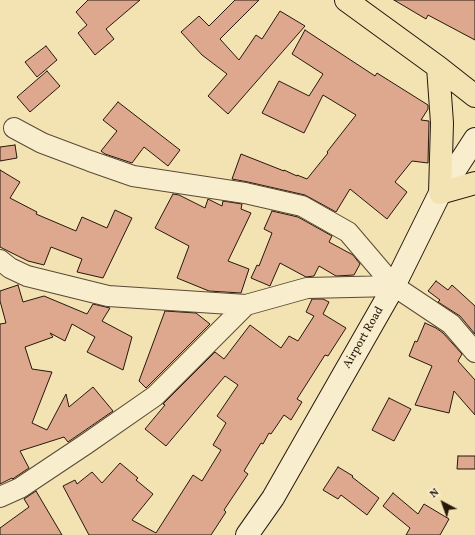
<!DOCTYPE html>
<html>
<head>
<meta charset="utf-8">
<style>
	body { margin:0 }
	#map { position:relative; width:475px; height:535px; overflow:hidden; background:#f4e3b2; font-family:Vollkorn,serif }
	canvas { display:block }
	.north { position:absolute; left:423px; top:483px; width:40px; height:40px; -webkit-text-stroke:3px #f8edcd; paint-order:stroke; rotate:319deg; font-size:11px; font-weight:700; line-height:16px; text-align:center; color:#27170d }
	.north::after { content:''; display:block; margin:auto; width:14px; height:18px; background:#27170d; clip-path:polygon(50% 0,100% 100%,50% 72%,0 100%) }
</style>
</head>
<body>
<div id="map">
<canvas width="475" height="535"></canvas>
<div class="north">N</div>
</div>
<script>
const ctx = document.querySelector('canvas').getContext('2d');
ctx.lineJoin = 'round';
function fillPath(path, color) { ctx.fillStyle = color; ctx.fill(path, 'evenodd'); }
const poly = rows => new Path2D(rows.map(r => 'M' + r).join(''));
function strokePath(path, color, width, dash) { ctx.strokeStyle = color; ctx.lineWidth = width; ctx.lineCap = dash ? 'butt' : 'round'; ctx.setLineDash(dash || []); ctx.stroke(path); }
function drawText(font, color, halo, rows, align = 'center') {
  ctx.font = font + ' Vollkorn,serif'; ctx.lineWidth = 3; ctx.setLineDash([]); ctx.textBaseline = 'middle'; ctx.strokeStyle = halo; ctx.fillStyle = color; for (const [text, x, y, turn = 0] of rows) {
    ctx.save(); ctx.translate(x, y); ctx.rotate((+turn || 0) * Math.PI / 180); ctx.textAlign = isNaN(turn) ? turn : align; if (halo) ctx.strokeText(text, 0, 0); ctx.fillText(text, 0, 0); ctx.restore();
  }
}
const building = poly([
	[88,0,140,0,106,29,114,39,95,55,78,33,87,25,76,12,88,0],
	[235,0,259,0,220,39,239,60,256,35,262,39,280,11,305,26,228,114,208,96,227,74,202,55,181,32,199,16,209,26,235,0],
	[394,0,475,0,475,40,428,15,426,19,394,0],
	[305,30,375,76,377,73,428,105,428,109,421,120,429,121,428,163,412,161,395,182,407,192,387,219,350,189,336,212,305,195,248,182,232,179,241,154,284,171,284,170,297,176,297,175,307,179,328,153,327,152,356,115,323,95,304,133,262,113,279,81,309,96,323,74,292,54,305,30],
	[46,46,57,60,37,77,25,62,46,46],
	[47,71,60,86,30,112,17,97,47,71],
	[118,102,180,150,168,166,144,147,132,163,105,154,101,151,117,131,103,120,118,102],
	[15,145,17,158,0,161,0,147,15,145],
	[0,170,20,182,10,198,37,212,36,214,76,231,82,217,107,228,115,210,132,218,103,278,77,272,82,259,51,247,44,265,28,261,0,247,0,170],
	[173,194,179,195,205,208,208,199,222,206,223,201,242,204,241,209,251,213,228,261,249,269,241,293,209,291,177,278,189,246,155,228,173,194],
	[272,211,298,217,332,236,329,242,353,255,360,264,354,275,336,276,319,266,314,276,306,277,280,263,270,286,251,278,257,265,259,266,272,233,264,229,272,211],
	[436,281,448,290,452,285,475,306,475,334,460,316,438,302,440,300,428,291,436,281],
	[18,285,23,302,44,296,87,314,93,304,110,308,102,321,132,337,123,370,87,352,95,337,72,324,65,341,50,333,53,337,25,347,32,369,52,372,32,423,47,430,66,394,69,407,93,387,113,411,68,442,64,437,20,451,29,468,14,478,13,479,12,478,0,484,0,324,6,323,0,301,0,291,18,285],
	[312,299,323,299,329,302,323,314,346,328,328,356,325,355,297,399,302,402,291,420,284,415,271,434,269,433,263,444,261,443,244,471,248,474,224,510,226,512,211,535,89,535,63,486,75,480,77,484,92,472,102,483,120,463,138,478,136,480,153,494,132,520,156,533,193,475,202,481,221,450,213,445,226,423,217,416,238,385,225,376,166,446,145,429,165,405,163,404,215,352,224,359,250,325,281,348,289,336,298,341,314,316,306,312,312,299],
	[165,311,196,313,210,324,146,388,139,381,165,311],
	[425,323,436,328,443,333,462,354,458,361,475,380,475,415,454,391,449,413,415,405,432,366,409,356,415,341,417,342,425,323],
	[389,398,411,409,394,441,372,430,389,398],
	[458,456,475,456,475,469,457,469,458,456],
	[338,467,353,476,352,477,379,498,367,515,341,495,338,499,323,490,338,467],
	[36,491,62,535,0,535,0,528,29,507,24,499,36,491],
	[393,493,418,514,424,504,449,519,440,535,406,535,410,528,383,506,393,493]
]);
const street = poly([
	[14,128,42,143,90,161,133,176,245,193,302,206,348,232,394,286],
	[0,260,10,268,27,276,108,296,246,305,307,288,394,286,451,324,475,352],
	[0,497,20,488,86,444,155,396,246,305]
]);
const secondary = poly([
	[247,535,273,498,394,286,440,193,475,139]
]);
const primary = poly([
	[346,0,438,67,475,96],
	[438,67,442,123,440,193,475,183]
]);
const streetNames = [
	["Airport Road",364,338,-60]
];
fillPath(building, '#dda88d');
strokePath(building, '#27170d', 1);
strokePath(street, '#5a4a36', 22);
strokePath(secondary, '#27170d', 24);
strokePath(primary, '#27170d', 24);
strokePath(street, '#f8edcd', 20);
strokePath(secondary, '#f8edcd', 22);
strokePath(primary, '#f4e3b2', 22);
drawText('12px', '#27170d', '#f8edcd', streetNames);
</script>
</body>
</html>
